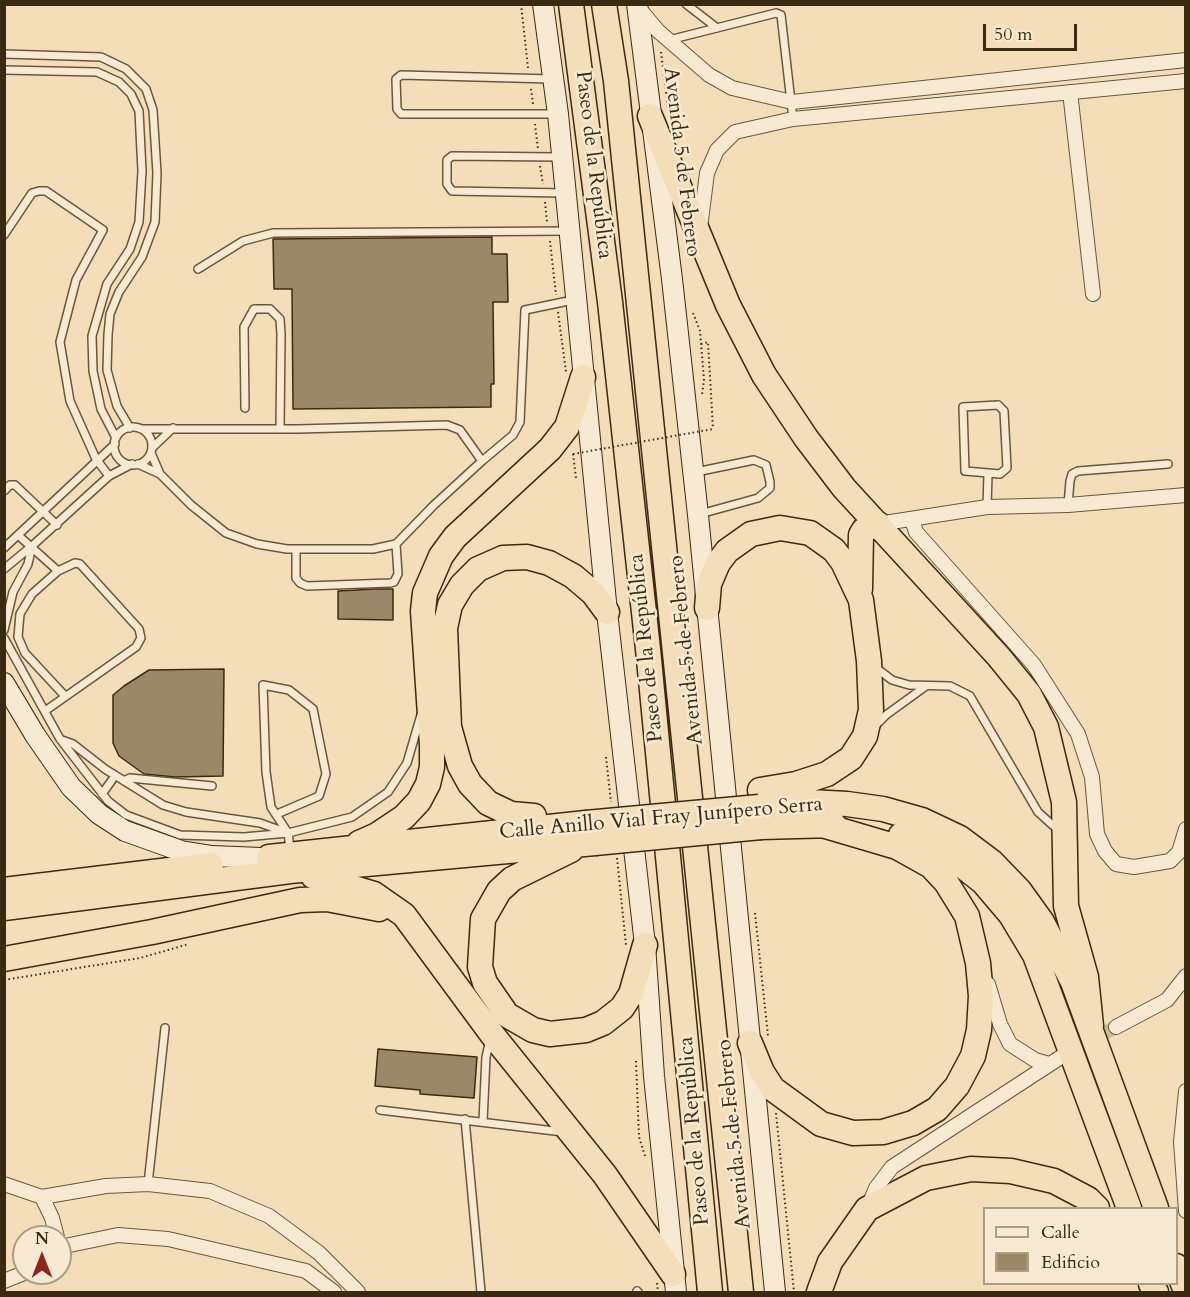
<!DOCTYPE html>
<html>
<head>
<meta charset="utf-8">
<style>
	body { margin:0 }
	#map { position:relative; width:1190px; height:1297px; overflow:hidden; background:#f4deb9; font-family:Cardo,serif }
	canvas { display:block }
	.frame { position:absolute; inset:0; border:6px solid #3b2a12; pointer-events:none }
	.legend { position:absolute; left:983px; top:1207px; width:195px; height:78px; box-sizing:border-box; background:#f8ead2; border:2px solid #ac9d85; margin:0; padding:8px 10px; list-style:none; font-size:18px; color:#3b2a12 }
	.legend li { display:flex; align-items:center; gap:12px; height:30px }
	.legend b { width:30px; border:2px solid #ac9d85 }
	.north { position:absolute; left:12px; top:1225px; width:60px; height:60px; box-sizing:border-box; background:#f8ead2; border:2px solid #ac9d85; border-radius:50%; rotate:0deg; font-size:16px; font-weight:700; line-height:24px; text-align:center; color:#3b2a12 }
	.north::after { content:''; display:block; margin:auto; width:21px; height:27px; background:#8f2418; clip-path:polygon(50% 0,100% 100%,50% 72%,0 100%) }
	.scale { position:absolute; left:983px; top:24px; width:94px; height:27px; box-sizing:border-box; border:3px solid #3b2a12; border-top:0; padding-left:8px; font-size:18px; line-height:21px; white-space:nowrap; color:#3b2a12; -webkit-text-stroke:4px #f8ead2; paint-order:stroke }
</style>
</head>
<body>
<div id="map">
<canvas width="1190" height="1297"></canvas>
<div class="frame"></div>
<ul class="legend">
<li><b style="height:8px;background:#f8ead2"></b>Calle</li>
<li><b style="height:16px;background:#9b8869"></b>Edificio</li>
</ul>
<div class="north">N</div>
<div class="scale">50 m</div>
</div>
<script>
const ctx = document.querySelector('canvas').getContext('2d');
ctx.lineJoin = 'round';
function fillPath(path, color) { ctx.fillStyle = color; ctx.fill(path, 'evenodd'); }
const poly = rows => new Path2D(rows.map(r => 'M' + r).join(''));
function strokePath(path, color, width, dash) { ctx.strokeStyle = color; ctx.lineWidth = width; ctx.lineCap = dash ? 'butt' : 'round'; ctx.setLineDash(dash || []); ctx.stroke(path); }
function drawText(font, color, halo, rows, align = 'center') {
  ctx.font = font + ' Cardo,serif'; ctx.lineWidth = 5; ctx.setLineDash([]); ctx.textBaseline = 'middle'; ctx.strokeStyle = halo; ctx.fillStyle = color; for (const [text, x, y, turn = 0] of rows) {
    ctx.save(); ctx.translate(x, y); ctx.rotate((+turn || 0) * Math.PI / 180); ctx.textAlign = isNaN(turn) ? turn : align; if (halo) ctx.strokeText(text, 0, 0); ctx.fillText(text, 0, 0); ctx.restore();
  }
}
const building = poly([
	[492,237,492,254,507,254,508,302,493,302,494,384,491,384,491,407,293,409,292,289,274,289,273,239,492,237],
	[375,589,393,589,393,620,338,619,338,591,375,589],
	[224,669,223,776,175,777,144,774,119,756,113,743,113,695,124,686,149,670,224,669],
	[378,1049,477,1057,474,1098,420,1094,420,1090,375,1086,378,1049]
]);
const minorTunnel = poly([
	[1065,1054,1116,1027]
]);
const path = poly([
	[521,4,528,68],
	[661,52,668,109],
	[531,89,533,104],
	[535,124,538,149],
	[540,166,543,184],
	[545,202,547,223],
	[550,241,556,295],
	[558,312,566,372],
	[693,313,700,331,704,380,702,395],
	[701,344,708,342,713,429],
	[573,454,576,478],
	[606,757,611,802],
	[617,858,626,945],
	[755,913,768,1036],
	[4,980,140,958,189,944],
	[636,1061,639,1137,645,1156],
	[776,1113,794,1292],
	[657,1283,658,1292]
]);
const service = poly([
	[686,4,717,28],
	[669,40,776,13,781,15,793,119],
	[4,54,101,57,126,69,146,89,153,110,157,173,155,222,142,257,119,292,110,314,108,335,107,370,117,406,130,428],
	[4,70,97,72,119,82,131,94,139,111,142,171,139,222,130,249,107,284,92,336,93,371,101,409,116,438],
	[551,79,401,75,396,79,397,109,401,114,556,114],
	[559,157,452,156,447,160,447,184,452,191,564,193],
	[4,235,32,193,39,191,46,191,103,230,76,280,60,342,70,401,96,459,109,476],
	[198,269,243,241,273,233,568,231],
	[998,405,1004,411,1007,468,1000,474,965,471,963,407,998,405],
	[245,408,244,327,254,309,270,309,280,319,281,334,280,429],
	'114 446a19 19 0 1 1 38 0a19 19 0 1 1-38 0Z',
	[141,429,298,429,447,425,460,430,482,461,513,435,520,422,525,310,573,300],
	[152,448,173,428],
	[151,453,160,474,191,505,226,533,257,544,287,549,373,549,396,544,434,505,482,461],
	[138,464,160,474],
	[696,472,754,460,766,465,770,482,770,488,758,498,700,514],
	[4,491,10,485,15,485,57,525],
	[1068,505,1070,481,1072,474,1078,471,1168,464],
	[987,507,988,474],
	[19,536,58,571],
	[4,548,115,444],
	[296,549,296,578,300,583,307,586,390,583,394,582,398,574,396,544],
	[4,569,32,546],
	[4,630,13,592,28,564,32,546,109,476,132,464],
	[4,638,60,739,108,801,126,815,180,835,244,837,288,833,352,817,388,792,407,763,421,715],
	[875,667,892,680,909,685,950,686,970,696,1038,812,1058,830],
	[45,711,136,647,141,638,139,629,80,564,75,563,58,571,32,594,20,614,18,637,25,653,64,695],
	[874,727,886,715,926,686],
	[62,740,73,744,105,769,163,805,186,812,260,823,285,832],
	[124,781,130,778,212,786],
	[102,794,112,780],
	[277,814,319,796,326,774,313,709,289,690,263,685,266,772,271,807,288,833,290,849],
	[380,1110,563,1132],
	[465,1119,481,1292],
	[483,1121,486,1057,490,1040],
	[148,1184,165,1028],
	[637,1291,638,1292]
]);
const minor = poly([
	[638,7,658,31,709,75,732,88,792,102,1186,60],
	[1070,92,1093,294],
	[700,228,707,173,717,150,735,132,793,119,1186,81],
	[912,520,916,532,1034,665,1078,734,1092,777,1097,834,1105,851,1116,864,1134,867,1170,861,1179,852,1186,829],
	[878,524,987,507,1068,505,1186,495],
	[988,984,1000,1024,1010,1044,1035,1060,1049,1064],
	[1116,1027,1167,1000,1186,976],
	[1186,1091,1181,1142,1186,1211],
	[4,1184,42,1197,52,1218,57,1237],
	[42,1197,106,1186,148,1184,210,1191,269,1216,319,1253,358,1292],
	[868,1207,876,1188,892,1167,1064,1055],
	[60,1247,118,1235,168,1239,306,1271,334,1292],
	[4,1281,24,1273]
]);
const secondary = poly([
	[543,4,558,114,607,612,645,945,654,1076,676,1292],
	[637,4,672,279,698,515,775,1292],
	[4,683,35,735,71,787,99,814,125,831,181,851,212,856,261,858]
]);
const trunk = poly([
	[571,4,610,302,648,649,710,1292],
	[604,4,616,81,741,1292],
	[650,116,728,305,764,375,806,438,844,488,999,657,1029,694,1046,727,1064,802,1066,906,1086,977,1091,1026],
	[860,589,861,535,864,530,878,524],
	[707,608,709,584,718,563,727,551,751,534,780,528,810,533,834,550,843,562,861,600,869,661,871,710,865,736,851,758,827,774,796,784,760,790],
	[759,807,810,802,847,804,883,809,922,820,960,838,992,862,1019,890,1042,922,1073,982,1156,1208],
	[534,816,511,814,488,803,470,784,460,766,449,727,445,628,450,605,462,585,478,569,503,558,527,557,549,563,573,576,593,593,607,612],
	[761,827,834,825],
	[901,835,945,852,983,882,1011,915,1035,955,1129,1208],
	[359,843,377,835,404,817,419,801,428,784,432,767,432,745,423,611,425,593,441,556,455,537,550,449,567,427,583,377],
	[571,850,512,879,499,891,483,919,480,967,485,983,507,1015,533,1030,550,1034,586,1030,603,1023,622,1008,631,994,645,945],
	[269,857,586,823],
	[313,876,374,894,404,915,491,1033,605,1175,673,1274],
	[4,890,211,865],
	[4,908,290,871,595,843],
	[4,959,152,932,300,900,327,899,379,909],
	[750,1043,762,1072,773,1089,821,1124,853,1133,883,1132,913,1123,937,1109,957,1086,973,1056,979,1030,981,996,978,963,967,916,946,882,931,866,897,847,819,824],
	[1176,1266,1186,1291],
	[1151,1284,1156,1292],
	[819,1292,830,1262,867,1209,926,1178,971,1169,1011,1171,1054,1181,1088,1199,1097,1208]
]);
const pathBridge = poly([
	[573,454,713,429]
]);
const trunkBridge = poly([
	[586,823,759,807],
	[595,843,761,827]
]);
const streetNames = [
	["Avenida 5 de Febrero",681,162,83],
	["Paseo de la República",593,165,83],
	["Paseo de la República",647,648,-96],
	["Avenida 5 de Febrero",687,650,-96],
	["Calle Anillo Vial Fray Junípero Serra",661,819,-5],
	["Paseo de la República",695,1131,-95],
	["Avenida 5 de Febrero",735,1134,-96]
];
fillPath(building, '#9b8869');
strokePath(building, '#3b2a12', 1.5);
strokePath(minorTunnel, '#cfba98', 14, [14, 7]);
strokePath(service, '#69573c', 10);
strokePath(minor, '#69573c', 16);
strokePath(secondary, '#3b2a12', 22);
strokePath(trunk, '#3b2a12', 27);
strokePath(path, '#3b2a12', 2, [1.5, 3]);
strokePath(service, '#f8ead2', 7);
strokePath(minor, '#f8ead2', 14);
strokePath(secondary, '#f8ead2', 20);
strokePath(trunk, '#f4deb9', 24);
strokePath(trunkBridge, '#3b2a12', 27, []);
strokePath(pathBridge, '#3b2a12', 2, [1.5, 3]);
strokePath(trunkBridge, '#f4deb9', 24);
drawText('21px', '#3b2a12', '#f8ead2', streetNames);
</script>
</body>
</html>
